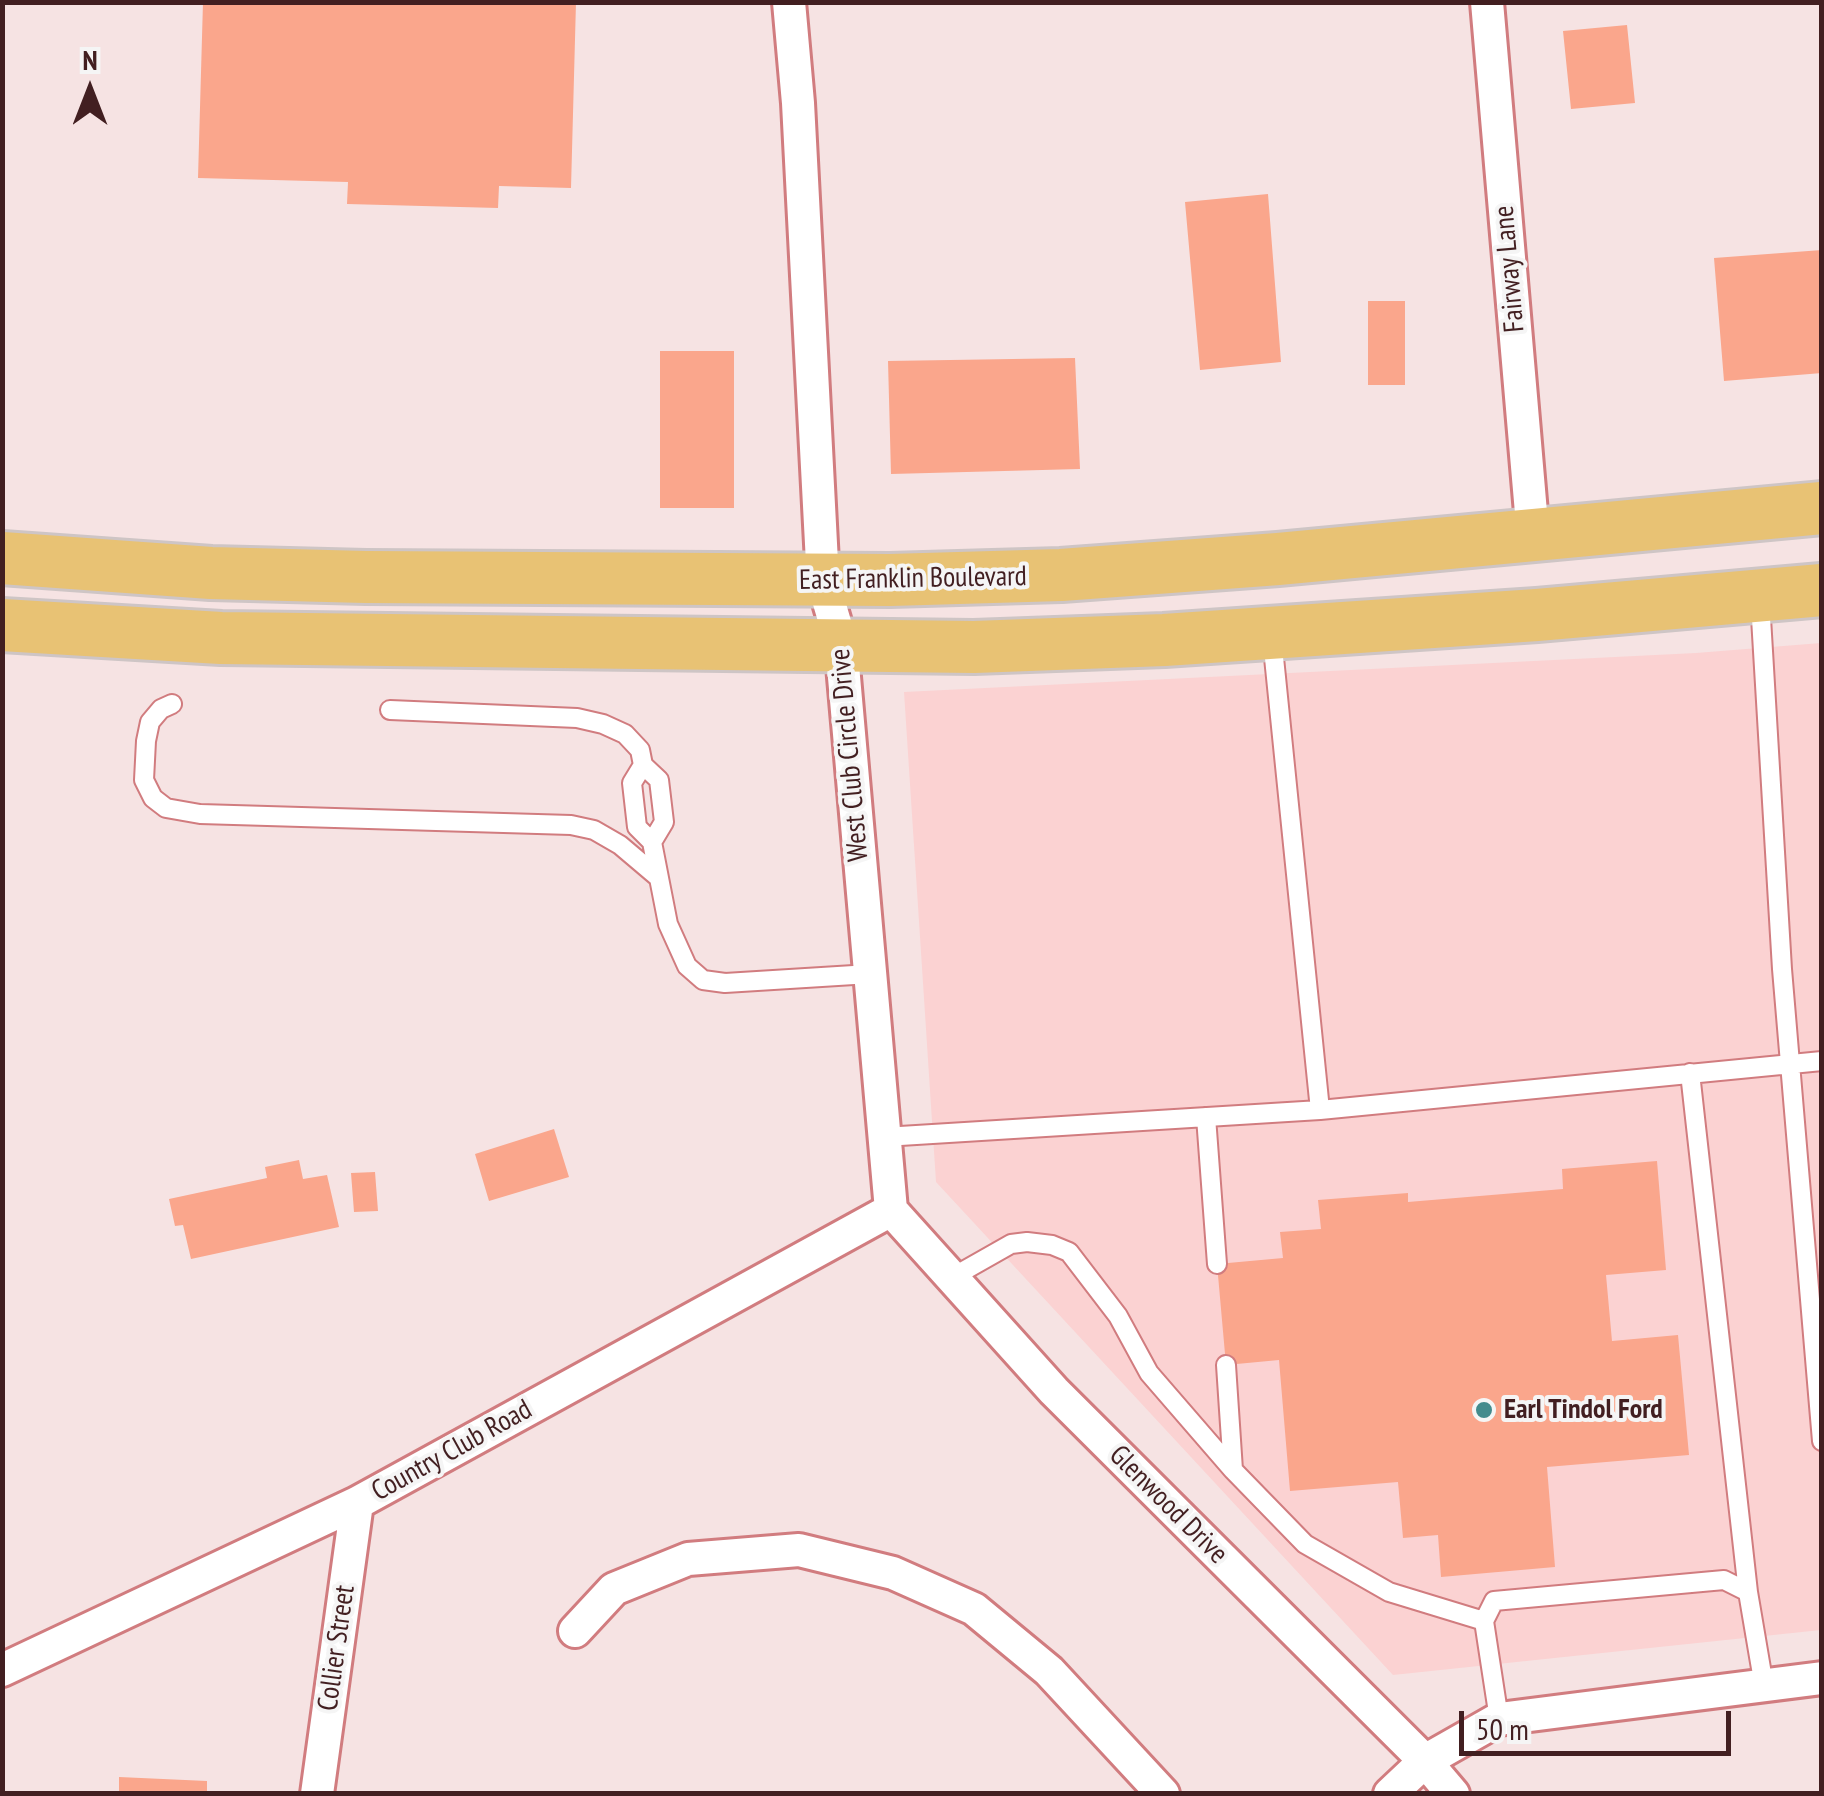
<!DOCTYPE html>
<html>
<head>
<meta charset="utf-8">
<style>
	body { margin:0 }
	#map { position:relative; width:1824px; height:1796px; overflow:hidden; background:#f6e3e3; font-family:"PT Sans Narrow",sans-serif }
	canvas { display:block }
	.frame { position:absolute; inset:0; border:5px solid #421f21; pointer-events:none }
	.north { position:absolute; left:40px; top:40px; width:100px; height:100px; -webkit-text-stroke:8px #f5f5f5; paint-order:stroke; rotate:0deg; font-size:28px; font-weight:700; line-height:40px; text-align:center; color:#421f21 }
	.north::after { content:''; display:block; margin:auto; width:35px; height:45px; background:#421f21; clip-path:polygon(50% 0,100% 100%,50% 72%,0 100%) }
	.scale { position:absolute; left:1459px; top:1711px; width:272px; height:45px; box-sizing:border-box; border:5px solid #421f21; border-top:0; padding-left:12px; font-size:30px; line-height:35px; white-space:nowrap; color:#421f21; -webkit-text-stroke:8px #f5f5f5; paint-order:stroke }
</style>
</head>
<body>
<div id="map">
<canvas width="1824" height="1796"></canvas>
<div class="frame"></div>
<div class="north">N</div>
<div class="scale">50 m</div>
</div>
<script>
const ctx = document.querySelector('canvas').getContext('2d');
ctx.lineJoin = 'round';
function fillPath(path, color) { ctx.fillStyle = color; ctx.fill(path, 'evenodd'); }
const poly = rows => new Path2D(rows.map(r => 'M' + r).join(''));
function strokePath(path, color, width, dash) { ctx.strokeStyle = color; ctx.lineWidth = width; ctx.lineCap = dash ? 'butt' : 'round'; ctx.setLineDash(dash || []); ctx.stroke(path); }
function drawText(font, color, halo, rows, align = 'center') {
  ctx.font = font + ' "PT Sans Narrow",sans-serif'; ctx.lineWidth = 8; ctx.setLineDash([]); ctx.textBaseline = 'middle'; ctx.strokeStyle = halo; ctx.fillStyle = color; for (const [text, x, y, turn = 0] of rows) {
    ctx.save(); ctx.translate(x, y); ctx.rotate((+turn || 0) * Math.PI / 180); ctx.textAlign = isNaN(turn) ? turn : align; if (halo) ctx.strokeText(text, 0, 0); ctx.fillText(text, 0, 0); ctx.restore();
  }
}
const built = poly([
	[1821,643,1821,1630,1393,1675,936,1182,904,692,1696,653]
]);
const building = poly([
	[203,2,576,2,571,188,499,186,498,208,347,204,348,182,198,178],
	[1627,25,1635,103,1571,109,1563,31],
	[1268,194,1281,362,1200,370,1185,202],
	[1822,250,1822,373,1724,381,1714,258],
	[1368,301,1405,301,1405,385,1368,385],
	[660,351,734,351,734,508,660,508],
	[1075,358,1080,469,891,474,888,361],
	[554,1129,569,1177,489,1201,475,1154],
	[299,1160,303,1179,327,1175,339,1227,191,1259,183,1225,175,1226,169,1199,267,1178,265,1167],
	[1657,1161,1666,1270,1606,1275,1612,1341,1678,1335,1689,1455,1547,1467,1555,1567,1441,1577,1438,1535,1403,1538,1398,1482,1290,1491,1279,1360,1226,1365,1217,1264,1283,1258,1280,1232,1321,1229,1318,1200,1408,1193,1408,1202,1563,1189,1562,1169],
	[375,1172,378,1211,354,1212,351,1173],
	[119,1777,207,1781,207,1794,119,1794]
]);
const service = poly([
	[1760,601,1782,969,1822,1441],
	[1272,638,1320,1110,1822,1061],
	[172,704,161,709,150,722,146,741,144,780,153,798,166,808,200,814,571,825,594,830,620,845,659,878,652,842,664,822,659,780,643,765,640,750,625,734,603,724,577,718,390,710],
	[643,765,632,783,637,827,652,842],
	[659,878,668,924,687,966,703,980,725,983,870,974],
	[1690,1073,1748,1592],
	[1206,1117,1217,1264],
	[884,1137,1320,1110],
	[951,1278,1011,1244,1027,1242,1052,1245,1069,1252,1118,1316,1149,1373,1233,1470,1305,1544,1389,1592,1484,1621],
	[1226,1365,1233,1470],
	[1499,1719,1484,1621,1494,1601,1724,1580,1748,1592,1764,1686]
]);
const minor = poly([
	[789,2,798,103,823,582,841,643,891,1210],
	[1487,2,1533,536],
	[891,1210,1054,1391,1425,1761,1453,1794],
	[575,1631,614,1589,688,1559,799,1550,893,1573,974,1609,1049,1671,1163,1794],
	[2,1670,357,1503,891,1210],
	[317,1794,357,1503],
	[1390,1794,1425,1761,1499,1719,1822,1678]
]);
const primary = poly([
	[2,558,211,573,366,577,890,580,1061,575,1278,559,1822,508],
	[2,625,221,638,974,647,1164,640,1537,615,1822,590]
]);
const markers = [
	[1484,1410,10,"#438b8d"]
];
const streetNames = [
	["Fairway Lane",1510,269,-95],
	["East Franklin Boulevard",913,579,-1],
	["West Club Circle Drive",850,755,-95],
	["Country Club Road",452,1451,-29],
	["Glenwood Drive",1168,1505,45],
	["Collier Street",337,1648,-82]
];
const poiNames = [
	["Earl Tindol Ford",1504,1410]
];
fillPath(built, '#fbd2d2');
fillPath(building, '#faa68c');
strokePath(service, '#d17c7f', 22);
strokePath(minor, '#d17c7f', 38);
strokePath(primary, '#cec5c5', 58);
strokePath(service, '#fff', 18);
strokePath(minor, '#fff', 32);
strokePath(primary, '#e8c274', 52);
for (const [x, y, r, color] of markers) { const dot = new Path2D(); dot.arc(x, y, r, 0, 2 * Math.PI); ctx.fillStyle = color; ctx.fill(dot); strokePath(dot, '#f5f5f5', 4); }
drawText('28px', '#421f21', '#f5f5f5', streetNames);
drawText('bold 28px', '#421f21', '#f5f5f5', poiNames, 'left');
</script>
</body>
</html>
